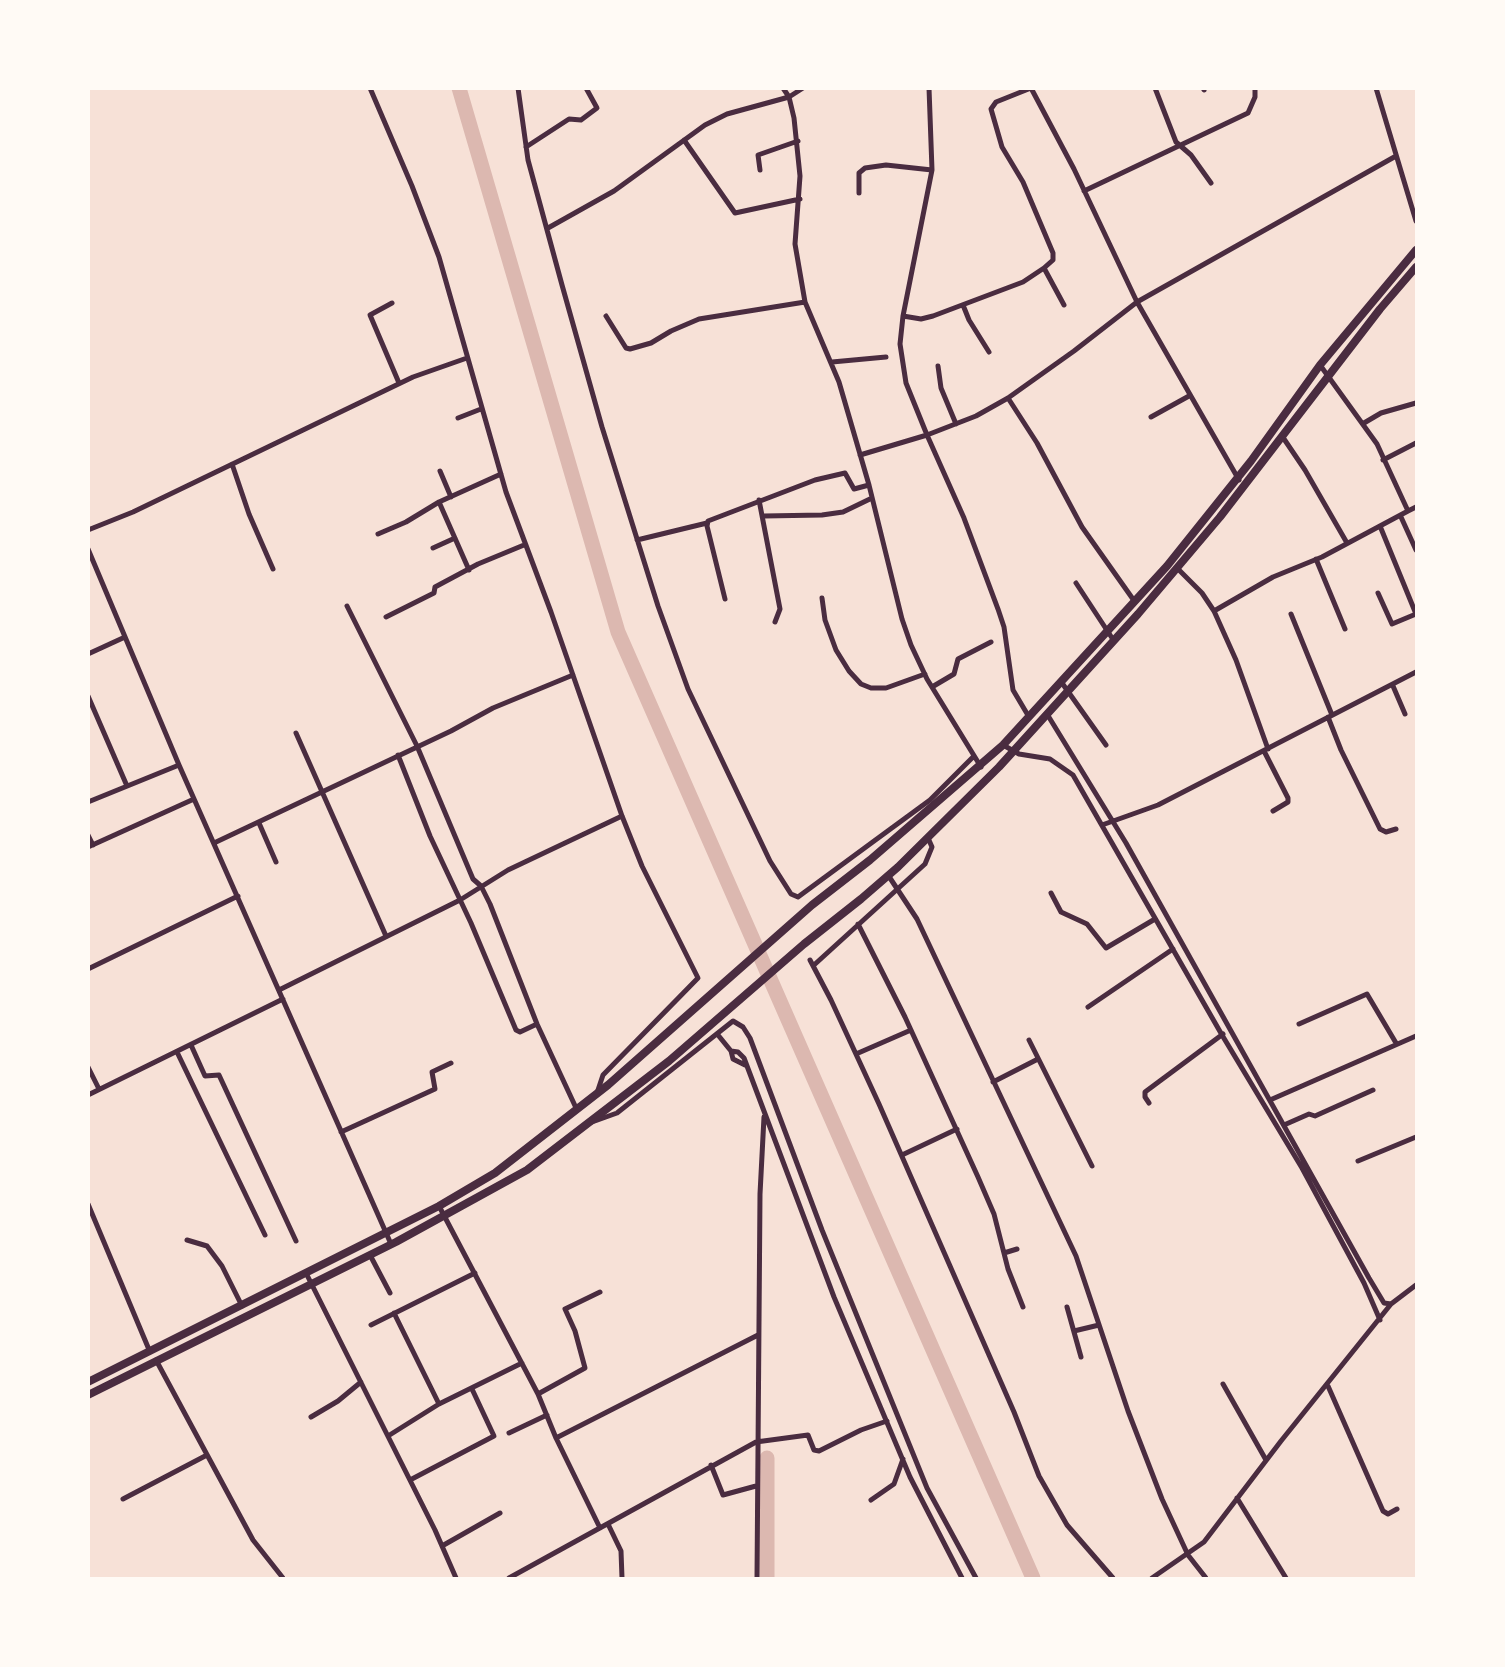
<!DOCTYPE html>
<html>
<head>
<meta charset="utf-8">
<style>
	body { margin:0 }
	#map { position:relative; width:1505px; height:1667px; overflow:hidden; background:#f7e1d7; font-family:"Archivo Narrow",sans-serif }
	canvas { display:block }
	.frame { position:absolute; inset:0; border:90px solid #fffaf5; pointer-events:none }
</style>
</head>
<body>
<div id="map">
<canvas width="1505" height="1667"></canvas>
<div class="frame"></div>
</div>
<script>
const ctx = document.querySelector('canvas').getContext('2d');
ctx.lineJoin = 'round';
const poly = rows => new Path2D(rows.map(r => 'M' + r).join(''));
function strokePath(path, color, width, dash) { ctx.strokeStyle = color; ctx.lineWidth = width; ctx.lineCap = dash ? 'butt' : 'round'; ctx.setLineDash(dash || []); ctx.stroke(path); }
const river = poly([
	[459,88,618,632,1033,1578],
	[767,1458,767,1578]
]);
const minor = poly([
	[370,88,412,186,439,257,506,492,551,612,622,816,642,866,698,978,603,1075,597,1093],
	[518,88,528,160,562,285,602,427,658,606,688,689,770,861,791,894,798,897,870,844,930,800,974,756],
	[803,88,789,97,794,118,800,176,795,244,805,302,839,382,869,485,902,619,911,645,927,679,981,767],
	[1155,88,1176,142,1191,155,1211,183],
	[1203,88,1204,90],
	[1376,88,1416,221],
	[684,140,735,213,800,199],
	[526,147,569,119,581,120,597,108,586,88],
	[760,170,758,155,798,141],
	[1084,191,1248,113,1255,97,1255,88],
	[859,193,859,173,865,168,886,165,932,170],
	[548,228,614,191,705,125,727,114,789,97,783,88],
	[1044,268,1053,260,1053,253,1023,182,1002,147,991,109,996,102,1031,88,1074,169,1137,302,1239,480],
	[392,303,370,315,399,383],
	[963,305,969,320,989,352],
	[606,316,626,348,630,349,651,343,671,331,699,319,805,302],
	[903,316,921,319,933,316,1023,282,1044,268,1064,305],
	[832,362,886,357],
	[1320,365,1377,444,1408,511,1416,507],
	[938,366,941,388,956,424],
	[1008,398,1037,443,1082,527,1135,602],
	[1151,417,1189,396],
	[458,418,481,409],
	[1364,423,1381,413,1416,403],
	[1282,436,1305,470,1347,543],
	[860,455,927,435,906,383,900,344,903,316,932,170,929,88],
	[1383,460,1416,443],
	[232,464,249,514,273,569],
	[440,471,451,497],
	[759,500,780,609,775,622],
	[439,502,469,570],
	[764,516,822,515,843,512,872,498],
	[1401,517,1416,550],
	[1380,526,1416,614],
	[88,530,133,512,413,377,467,358],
	[378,534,406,522,439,502,501,474],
	[637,540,707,523],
	[433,548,455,538],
	[88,549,179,765,391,1244],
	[1316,559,1345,629],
	[1177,568,1202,593,1214,611,1236,660,1268,749],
	[1076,583,1114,641],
	[1378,593,1392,624,1416,614],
	[822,598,825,620,836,650,849,671,861,684,871,688,886,688,925,674],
	[725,599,707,526,708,521,815,480,845,473,854,489,869,485],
	[347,606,417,746,473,879,481,886,490,904,537,1024,577,1110],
	[1214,611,1273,577,1322,557,1408,511],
	[1291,614,1332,715],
	[386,617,434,593,435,587,478,564,524,545],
	[88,654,125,637],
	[1062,683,1106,745],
	[1393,686,1405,714],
	[932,687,954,674,958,659,991,642],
	[88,696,127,786],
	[1047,714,1126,843,1369,1278,1384,1303,1391,1304],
	[1029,717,1013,690,1004,627,998,609,964,518,927,435,976,416,1008,398,1074,351,1137,302,1396,156],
	[1328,717,1341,750,1380,829,1386,832,1396,829],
	[296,733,386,936],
	[1003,745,1019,754,1050,759,1073,775,1222,1035,1302,1168,1364,1283,1380,1320],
	[1264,751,1288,798,1288,802,1273,811],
	[398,755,430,836,471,923,516,1030,520,1032,537,1024],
	[88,802,179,765],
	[259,823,276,862],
	[1102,825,1158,805,1416,672],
	[88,835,93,845],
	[214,843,451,731,493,708,573,675],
	[88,847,194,799],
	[888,875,917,919,1076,1256,1128,1411,1162,1499,1188,1555,1206,1578],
	[1051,893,1061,912,1087,924,1106,948,1155,919],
	[858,924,905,1017,978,1177,994,1214,1008,1269,1023,1307],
	[810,960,831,1000,879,1104,1014,1412,1039,1476,1067,1525,1113,1578],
	[814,965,925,864,932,847,928,838],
	[88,969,238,896],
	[279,990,460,900,508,870,622,816],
	[1088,1007,1173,949],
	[1299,1024,1367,994,1396,1043],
	[718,1035,731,1051,738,1052,744,1058,834,1297,910,1477,962,1578],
	[1029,1040,1092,1166],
	[191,1045,205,1076,219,1075,296,1241],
	[731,1051,733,1059,745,1065],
	[177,1052,265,1235],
	[856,1054,911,1030],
	[88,1067,99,1089],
	[993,1082,1038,1059],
	[88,1095,283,999],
	[1270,1100,1416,1036],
	[1149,1103,1145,1097,1145,1092,1223,1034],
	[592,1122,617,1113,733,1021,743,1027,750,1038,822,1230,927,1488,976,1578],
	[1284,1125,1309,1114,1315,1116,1373,1090],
	[341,1132,435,1089,432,1072,451,1063],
	[902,1155,957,1129],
	[1358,1161,1416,1137],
	[88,1204,150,1352],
	[439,1206,538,1394,556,1438,600,1528],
	[187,1240,207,1246,222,1266,242,1306],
	[1004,1253,1017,1249],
	[370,1255,390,1293],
	[306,1273,435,1530,456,1578],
	[1067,1307,1081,1357],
	[394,1313,439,1404],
	[371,1325,475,1273],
	[1074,1331,1099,1325],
	[156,1360,253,1540,283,1578],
	[1223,1384,1266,1460],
	[1328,1386,1383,1511,1388,1514,1397,1509],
	[538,1394,585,1368,575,1331,565,1309,600,1292],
	[311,1417,338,1401,361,1382],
	[509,1433,547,1415],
	[388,1436,439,1404,522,1363],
	[556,1438,758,1335],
	[711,1465,723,1495,756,1486],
	[410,1480,494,1436,472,1389],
	[1237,1498,1286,1578],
	[123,1499,207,1455],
	[871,1500,894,1484,903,1459],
	[608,1524,621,1551,622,1578],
	[442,1546,500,1513],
	[509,1578,756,1442,808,1435,814,1450,819,1451,861,1430,887,1421],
	[757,1578,760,1194,764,1117],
	[1152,1578,1204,1542,1281,1441,1391,1304,1416,1285]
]);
const trunk = poly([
	[88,1382,439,1206,495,1173,608,1085,812,905,870,860,1003,745,1167,566,1251,461,1320,365,1416,250],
	[88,1395,396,1242,527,1170,669,1061,804,944,861,899,898,867,999,767,1138,614,1220,517,1380,309,1416,267]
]);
strokePath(river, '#dcb8b0', 15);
strokePath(minor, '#4a2c40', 5);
strokePath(trunk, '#4a2c40', 8);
</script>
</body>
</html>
